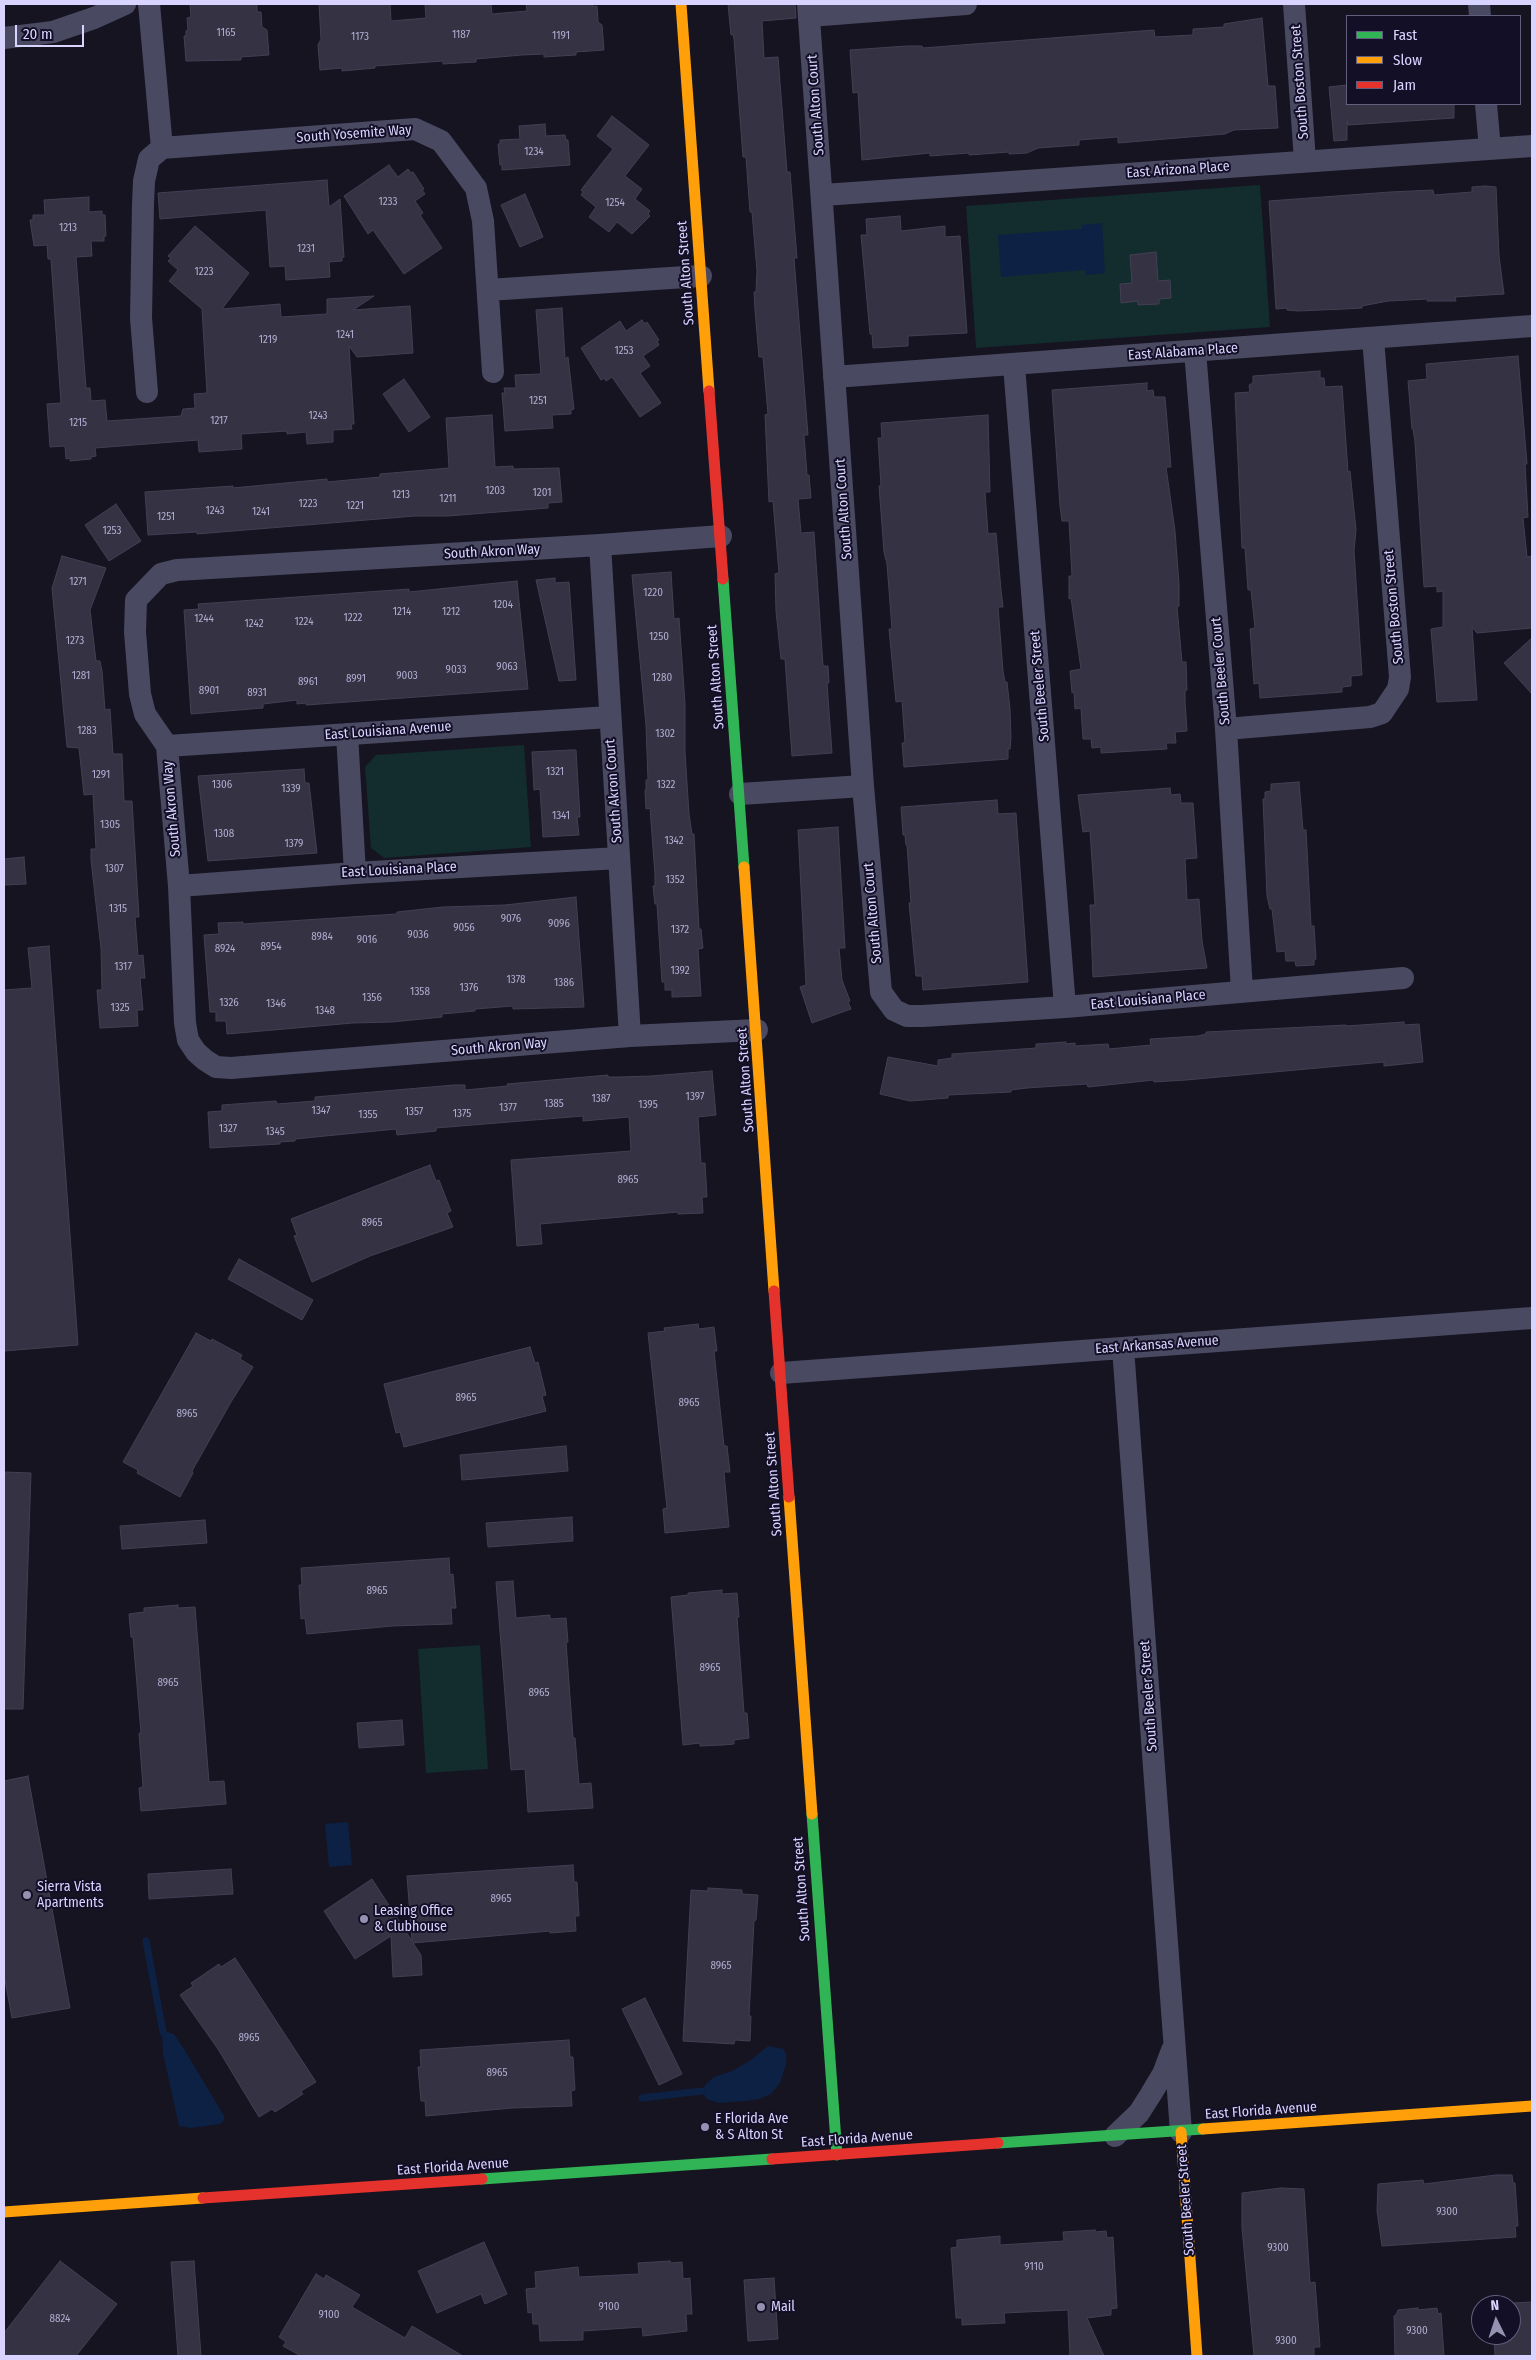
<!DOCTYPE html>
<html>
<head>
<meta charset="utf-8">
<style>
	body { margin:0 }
	#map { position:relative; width:1536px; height:2360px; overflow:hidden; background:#161421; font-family:"Fira Sans Condensed",sans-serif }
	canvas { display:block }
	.frame { position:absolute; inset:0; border:5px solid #d9d4ff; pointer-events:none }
	.legend { position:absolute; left:1346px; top:15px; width:175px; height:90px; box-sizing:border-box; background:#130f26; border:1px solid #625e7d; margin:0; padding:6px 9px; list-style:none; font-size:15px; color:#d9d4ff }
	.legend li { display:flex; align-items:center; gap:10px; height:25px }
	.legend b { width:25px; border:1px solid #625e7d }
	.north { position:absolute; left:1471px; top:2295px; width:50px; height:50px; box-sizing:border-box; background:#130f26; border:1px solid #625e7d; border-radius:50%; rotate:356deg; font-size:14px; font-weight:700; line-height:20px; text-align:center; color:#d9d4ff }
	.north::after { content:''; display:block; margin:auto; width:18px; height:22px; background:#9591b1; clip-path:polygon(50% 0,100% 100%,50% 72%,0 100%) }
	.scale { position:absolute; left:15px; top:25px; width:69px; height:22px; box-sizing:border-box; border:2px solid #d9d4ff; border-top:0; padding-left:6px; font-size:15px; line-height:18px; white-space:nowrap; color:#d9d4ff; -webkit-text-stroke:4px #130f26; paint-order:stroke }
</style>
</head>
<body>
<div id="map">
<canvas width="1536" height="2360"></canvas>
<div class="frame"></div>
<ul class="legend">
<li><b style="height:6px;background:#30b455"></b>Fast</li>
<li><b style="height:6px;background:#ff9f0a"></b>Slow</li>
<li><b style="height:6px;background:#e5322d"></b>Jam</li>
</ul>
<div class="north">N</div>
<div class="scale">20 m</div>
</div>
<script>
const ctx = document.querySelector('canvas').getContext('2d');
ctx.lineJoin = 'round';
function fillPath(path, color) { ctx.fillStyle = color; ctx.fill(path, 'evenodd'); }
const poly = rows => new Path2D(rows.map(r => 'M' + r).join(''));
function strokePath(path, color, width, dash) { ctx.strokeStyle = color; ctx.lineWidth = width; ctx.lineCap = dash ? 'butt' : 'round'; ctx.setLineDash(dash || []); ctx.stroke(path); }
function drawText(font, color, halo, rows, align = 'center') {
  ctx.font = font + ' "Fira Sans Condensed",sans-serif'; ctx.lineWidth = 4; ctx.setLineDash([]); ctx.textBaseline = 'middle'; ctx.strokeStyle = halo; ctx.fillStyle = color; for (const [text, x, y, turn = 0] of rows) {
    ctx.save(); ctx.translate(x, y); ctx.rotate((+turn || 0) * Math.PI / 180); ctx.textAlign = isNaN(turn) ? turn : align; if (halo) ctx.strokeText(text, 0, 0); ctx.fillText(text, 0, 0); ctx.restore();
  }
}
const green = poly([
	[1260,185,1270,327,976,348,966,206],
	[524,745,531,847,384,858,371,848,365,767,376,755],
	[480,1645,488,1769,426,1773,418,1649]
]);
const water = poly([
	[1102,223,1105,273,1086,275,1085,270,1001,277,998,235,1082,229,1082,225],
	[348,1822,352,1865,329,1867,325,1824],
	[165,2031,174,2034,184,2049,224,2116,224,2120,220,2124,191,2128,179,2126,163,2053,162,2035],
	[768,2046,783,2049,786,2054,786,2064,780,2083,771,2094,759,2099,745,2101,719,2103,707,2099,702,2091,706,2084,714,2077,732,2071,751,2060]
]);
const stream = poly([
	[146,1941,163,2032],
	[642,2098,702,2091]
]);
const building = poly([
	[190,4,257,4,257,12,261,12,262,27,267,30,269,55,241,57,241,60,186,61,184,36,186,36,186,31,188,30,187,18,191,17,190,4],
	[319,4,390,4,391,21,426,18,425,4,491,4,492,14,527,11,526,4,593,4,593,7,597,6,598,22,602,25,604,50,576,52,576,55,544,57,544,54,522,55,476,59,476,62,443,64,443,61,375,66,375,68,342,71,342,68,320,70,318,45,321,39,319,4],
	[728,4,795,4,796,18,762,21,764,58,778,57,787,172,790,172,797,258,794,258,808,435,804,435,807,475,809,475,811,498,798,499,801,533,814,532,823,666,828,666,829,683,827,683,832,753,792,756,785,659,781,659,776,611,775,574,779,573,773,501,769,502,765,415,768,414,763,357,759,357,755,310,754,292,756,292,757,271,752,212,750,212,746,157,743,157,734,39,733,34,731,35,728,4],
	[1262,18,1268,86,1275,86,1278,128,1234,130,1225,134,1118,143,1118,137,1079,140,1079,145,1038,148,1027,153,1009,154,1009,152,969,155,969,153,930,156,930,153,862,160,858,92,853,93,850,50,907,46,922,46,923,48,1154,30,1155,37,1193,35,1193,29,1224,27,1224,24,1262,18],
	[1347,85,1347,104,1454,104,1454,118,1348,125,1347,121,1347,140,1334,141,1329,87,1347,85],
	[612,116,649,145,625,176,642,189,635,199,650,211,648,214,650,216,632,234,617,222,609,232,589,217,596,207,581,195,583,192,581,190,613,149,597,136,612,116],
	[545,124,546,136,565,135,566,140,568,140,570,165,502,170,502,165,500,165,498,144,500,144,500,140,520,139,519,126,545,124],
	[389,165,398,177,408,169,411,173,413,172,424,189,422,190,425,194,415,201,423,213,420,215,442,248,404,274,373,230,368,234,344,196,389,165],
	[327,180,329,207,340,199,344,257,342,257,342,261,329,262,330,277,286,280,285,266,270,267,266,210,160,219,158,193,327,180],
	[1485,186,1496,187,1499,256,1504,294,1455,297,1456,301,1427,301,1427,299,1388,301,1362,306,1362,308,1345,309,1298,311,1287,310,1287,308,1276,309,1269,201,1390,192,1433,190,1434,195,1472,192,1472,187,1485,186],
	[525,194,543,237,520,247,501,205,525,194],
	[89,197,89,212,102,211,102,215,105,215,106,236,104,236,104,241,91,241,92,256,76,257,86,388,90,388,91,401,105,400,107,421,181,416,183,409,195,408,194,394,207,393,202,309,169,281,178,270,168,261,171,258,168,256,195,226,249,273,222,309,280,304,281,317,327,314,327,299,374,296,353,310,410,306,413,353,357,357,349,346,354,424,351,424,352,429,333,430,333,442,307,444,306,432,287,434,287,431,241,434,242,449,199,452,198,440,95,448,96,456,91,457,91,459,70,461,70,458,66,459,65,446,50,447,47,404,61,403,51,259,48,259,47,245,34,246,30,220,33,220,33,215,45,215,44,200,89,197],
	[900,216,901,231,945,226,945,237,960,236,967,333,908,336,908,346,873,348,872,334,870,334,861,235,867,235,866,219,900,216],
	[1156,252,1158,281,1170,280,1171,298,1159,299,1159,304,1138,305,1138,301,1121,303,1120,284,1132,283,1130,255,1156,252],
	[562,308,565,359,568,357,574,409,571,410,571,414,552,415,553,428,505,431,502,393,505,393,504,388,516,388,515,375,541,374,536,310,562,308],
	[642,320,645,324,647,322,659,340,657,341,659,345,643,356,650,366,640,373,661,403,640,417,612,377,606,381,604,378,601,380,581,348,620,321,626,331,642,320],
	[1518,356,1527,464,1525,464,1528,517,1523,518,1527,557,1532,556,1532,628,1477,633,1472,627,1477,700,1437,702,1431,629,1443,627,1443,591,1437,592,1437,586,1424,587,1415,442,1413,429,1412,429,1408,381,1427,379,1426,364,1518,356],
	[1320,371,1320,378,1324,378,1325,387,1342,386,1348,472,1350,471,1356,530,1354,551,1362,675,1351,676,1351,686,1342,687,1342,692,1260,698,1259,683,1254,684,1250,629,1255,628,1251,590,1248,590,1245,548,1242,548,1235,393,1250,392,1249,385,1253,383,1253,376,1320,371],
	[404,379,430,417,409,432,383,394,404,379],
	[1147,383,1147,391,1153,390,1154,397,1165,397,1171,467,1166,467,1175,531,1179,584,1179,606,1177,607,1182,662,1186,662,1187,690,1185,691,1185,701,1187,731,1175,732,1176,743,1166,743,1167,749,1101,753,1101,747,1092,748,1091,739,1083,739,1081,708,1075,709,1074,692,1072,693,1070,671,1081,669,1071,598,1069,599,1069,576,1072,576,1069,521,1062,521,1060,506,1052,390,1147,383],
	[492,415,495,467,513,466,513,469,559,468,562,502,548,503,548,508,448,516,415,516,197,534,197,532,148,535,145,492,233,486,233,488,327,479,327,482,380,477,380,474,449,468,446,418,492,415],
	[988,415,990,492,985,492,988,534,996,533,1001,590,1003,607,998,607,1003,671,1005,682,1007,682,1010,709,1011,738,1010,749,1008,749,1008,759,904,767,902,743,905,743,902,701,896,702,889,629,892,629,887,564,884,552,879,486,881,486,878,438,882,438,881,423,988,415],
	[116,504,141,541,109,561,85,525,116,504],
	[62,556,106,568,90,610,96,661,100,661,102,671,105,710,110,709,113,754,122,754,124,801,132,801,139,917,135,917,138,956,143,955,145,978,140,978,143,1010,137,1010,138,1026,100,1028,97,990,102,990,101,948,91,860,91,849,96,849,93,794,84,795,79,748,67,747,52,588,62,556],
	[671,572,674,619,679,618,685,704,685,752,689,814,692,834,694,834,699,929,701,929,703,948,698,949,701,996,672,997,672,990,665,990,665,982,662,982,657,904,655,904,653,886,655,886,655,875,650,808,646,809,645,790,646,790,646,780,648,780,646,725,632,575,671,572],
	[555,578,555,583,569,582,576,680,559,681,536,580,555,578],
	[517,581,528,689,306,705,306,703,297,704,297,700,263,704,263,708,191,714,184,610,199,609,198,604,409,589,409,592,517,581],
	[1532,638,1532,694,1504,663,1532,638],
	[570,750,576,750,580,817,577,817,579,835,543,837,540,789,534,790,532,752,570,750],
	[304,769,305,783,309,783,317,853,208,861,198,776,304,769],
	[1299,782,1303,830,1306,830,1311,926,1314,926,1316,959,1314,960,1314,965,1296,966,1295,961,1286,961,1285,951,1277,952,1272,909,1270,909,1267,896,1263,799,1265,799,1265,792,1271,791,1271,784,1299,782],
	[1170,788,1171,795,1180,794,1181,803,1193,803,1197,858,1185,859,1187,900,1199,899,1202,941,1207,968,1093,977,1090,905,1095,905,1090,831,1083,832,1078,795,1170,788],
	[997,800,998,814,1016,813,1028,982,923,990,922,976,916,976,909,903,911,903,907,845,906,845,905,835,903,835,901,807,997,800],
	[838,827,845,948,839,948,842,980,850,1001,848,1002,851,1009,812,1023,800,987,806,985,798,830,838,827],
	[24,857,26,884,4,885,4,859,24,857],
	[576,897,584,1007,513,1009,513,1006,475,1009,475,1011,442,1014,442,1017,392,1022,353,1023,227,1034,226,1021,216,1021,216,1012,210,1012,204,935,219,934,218,923,243,922,243,924,397,914,397,912,443,907,505,905,576,897],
	[49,946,78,1345,4,1351,4,990,32,988,28,948,49,946],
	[1404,1022,1404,1025,1419,1024,1423,1062,1384,1066,1384,1062,1186,1080,1154,1082,1154,1080,1088,1087,1087,1084,1027,1088,1011,1090,1011,1092,948,1095,948,1098,910,1101,880,1094,888,1057,938,1066,938,1060,952,1058,952,1054,1036,1048,1036,1044,1066,1042,1066,1044,1075,1043,1075,1046,1108,1044,1109,1049,1151,1045,1150,1039,1198,1036,1206,1034,1206,1032,1346,1025,1346,1026,1404,1022],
	[712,1071,716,1115,698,1117,701,1163,705,1163,707,1197,702,1197,703,1213,678,1214,678,1212,667,1213,540,1224,542,1244,517,1246,511,1160,631,1151,629,1117,583,1121,583,1116,436,1128,436,1131,397,1135,396,1129,295,1139,295,1141,280,1142,280,1144,210,1148,208,1112,222,1111,222,1105,276,1101,277,1104,315,1101,315,1097,454,1085,465,1085,465,1090,508,1086,507,1084,608,1075,608,1077,619,1077,651,1076,712,1071],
	[430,1165,436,1181,439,1180,451,1211,447,1213,453,1227,370,1256,312,1282,294,1236,297,1235,291,1219,430,1165],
	[239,1259,313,1300,302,1320,228,1279,239,1259],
	[698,1324,699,1329,714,1327,717,1351,714,1351,724,1446,727,1446,730,1472,724,1472,729,1527,665,1533,663,1509,667,1508,648,1333,665,1331,664,1328,698,1324],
	[196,1333,211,1341,212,1339,242,1355,240,1359,253,1367,231,1402,192,1471,193,1473,180,1497,137,1473,138,1470,123,1462,196,1333],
	[530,1347,535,1363,538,1362,546,1395,542,1396,546,1411,404,1447,400,1432,396,1433,384,1384,530,1347],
	[566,1446,568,1471,462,1480,460,1455,566,1446],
	[4,1472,31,1473,23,1709,4,1709,4,1472],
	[572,1517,573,1541,488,1547,486,1523,572,1517],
	[205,1520,207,1543,122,1549,120,1526,205,1520],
	[449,1558,450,1575,453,1574,456,1608,451,1608,452,1624,392,1626,307,1634,305,1618,301,1619,299,1585,302,1585,301,1568,449,1558],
	[513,1581,516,1618,550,1615,550,1619,566,1618,568,1642,566,1642,573,1738,575,1738,579,1784,591,1783,593,1808,528,1812,525,1769,511,1770,496,1582,513,1581],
	[722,1590,722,1594,737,1593,739,1617,737,1617,744,1713,747,1713,749,1738,734,1740,734,1744,723,1745,700,1746,700,1743,683,1745,671,1597,688,1595,688,1593,722,1590],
	[178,1605,178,1608,195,1607,209,1782,224,1781,226,1804,141,1811,139,1788,143,1787,139,1733,141,1733,133,1637,131,1637,129,1614,144,1612,144,1608,178,1605],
	[402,1720,404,1745,359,1748,357,1723,402,1720],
	[28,1776,70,2008,12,2018,4,1975,4,1781,28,1776],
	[573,1865,574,1882,577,1882,579,1916,575,1916,576,1931,550,1933,550,1931,413,1943,421,1955,422,1975,393,1977,391,1936,355,1959,324,1911,372,1879,412,1941,407,1876,573,1865],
	[231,1869,233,1894,149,1899,148,1874,231,1869],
	[708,1888,742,1890,742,1894,758,1895,756,1920,754,1921,749,2016,751,2016,750,2041,735,2040,734,2044,683,2041,691,1890,708,1891,708,1888],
	[235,1958,316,2082,301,2091,303,2094,275,2112,272,2109,259,2117,218,2049,180,1995,193,1986,191,1983,219,1964,221,1967,235,1958],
	[645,1998,682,2074,659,2085,622,2009,645,1998],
	[569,2040,570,2057,573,2057,575,2090,571,2091,572,2106,512,2108,426,2116,425,2101,421,2101,418,2067,421,2067,420,2050,569,2040],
	[1496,2175,1512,2175,1513,2183,1515,2183,1518,2226,1515,2226,1516,2237,1382,2246,1377,2211,1378,2184,1423,2180,1424,2184,1496,2175],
	[1281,2188,1304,2189,1310,2283,1315,2282,1320,2347,1314,2347,1314,2356,1254,2356,1242,2228,1242,2193,1281,2188],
	[1095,2230,1095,2232,1106,2231,1107,2238,1113,2237,1117,2308,1111,2309,1111,2315,1087,2318,1104,2356,1070,2356,1068,2310,1004,2313,1005,2323,962,2325,962,2318,956,2318,951,2248,957,2247,957,2240,1000,2236,1000,2245,1064,2241,1063,2232,1095,2230],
	[484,2242,507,2294,485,2304,481,2294,437,2313,418,2271,484,2242],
	[60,2261,117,2304,76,2356,4,2356,4,2333,60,2261],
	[194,2261,201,2356,178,2356,171,2262,194,2261],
	[670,2261,671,2263,682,2262,683,2279,690,2278,692,2314,686,2314,687,2331,643,2336,642,2327,583,2331,583,2340,540,2341,539,2324,533,2324,532,2312,528,2313,526,2289,536,2288,535,2272,578,2267,579,2277,639,2274,638,2263,670,2261],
	[316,2274,324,2279,326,2275,360,2295,352,2307,405,2338,412,2326,463,2356,301,2356,283,2346,286,2342,279,2337,316,2274],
	[774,2278,778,2339,748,2341,744,2280,774,2278],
	[1532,2302,1532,2356,1495,2356,1494,2335,1511,2335,1511,2305,1513,2303,1532,2302],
	[1418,2308,1418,2310,1437,2308,1438,2314,1441,2313,1444,2356,1395,2356,1394,2316,1396,2315,1398,2310,1418,2308]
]);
const street = poly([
	[149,4,162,148],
	[808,4,863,786,881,992,894,1010,907,1016,923,1016,1065,1007,1403,978],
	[1294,4,1305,161],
	[1479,4,1480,16],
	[809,16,966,4],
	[4,38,53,32,94,18,125,4],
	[1486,104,1490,149],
	[823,195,1532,146],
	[488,290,701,276],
	[1195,351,1226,729,1242,991],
	[1014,365,1065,1007],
	[834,377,1532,326],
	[147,392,141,318,143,204,144,181,149,159,162,148,415,129,441,141,476,188,483,221,493,372],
	[721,536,600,545,177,570,161,574,136,600,135,632,140,694,145,714,167,746,179,886,185,1023,188,1040,196,1052,205,1060,216,1067,231,1068,630,1036,757,1030],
	[600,545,630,1036],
	[1226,729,1370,717,1382,713,1398,689,1400,677,1373,338],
	[347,734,355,873],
	[167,746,609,717],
	[740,794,863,786],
	[179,886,355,873,619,858],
	[1123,1348,1181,2132],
	[781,1373,1532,1318],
	[1115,2136,1139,2113,1151,2094,1163,2074,1172,2050]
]);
const fast = poly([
	[723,579,744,867],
	[812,1814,837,2155],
	[998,2143,1203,2129],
	[482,2179,772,2159]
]);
const slow = poly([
	[681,4,709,391],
	[744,867,774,1291],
	[789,1497,812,1814],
	[1203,2129,1532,2106],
	[1181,2132,1197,2356],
	[4,2212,203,2198]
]);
const jam = poly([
	[709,391,723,579],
	[774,1291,789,1497],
	[772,2159,998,2143],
	[203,2198,482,2179]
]);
const markers = [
	[27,1895,5,"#9591b1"],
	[364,1919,5,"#9591b1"],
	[705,2127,5,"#9591b1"],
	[761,2307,5,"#9591b1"]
];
const numberNames = [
	["1165",226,33],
	["1187",461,35],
	["1191",561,36],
	["1173",360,37],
	["1234",534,152],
	["1233",388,202],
	["1254",615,203],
	["1213",68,228],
	["1231",306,249],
	["1223",204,272],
	["1241",345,335],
	["1219",268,340],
	["1253",624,351],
	["1251",538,401],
	["1243",318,416],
	["1217",219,421],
	["1215",78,423],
	["1203",495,491],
	["1201",542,493],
	["1213",401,495],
	["1211",448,499],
	["1223",308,504],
	["1221",355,506],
	["1243",215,511],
	["1241",261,512],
	["1251",166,517],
	["1253",112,531],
	["1271",78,582],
	["1220",653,593],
	["1204",503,605],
	["1214",402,612],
	["1212",451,612],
	["1222",353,618],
	["1244",204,619],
	["1224",304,622],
	["1242",254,624],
	["1250",659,637],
	["1273",75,641],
	["9063",507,667],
	["9033",456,670],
	["1281",81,676],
	["9003",407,676],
	["1280",662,678],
	["8991",356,679],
	["8961",308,682],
	["8901",209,691],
	["8931",257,693],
	["1283",87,731],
	["1302",665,734],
	["1321",555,772],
	["1291",101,775],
	["1306",222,785],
	["1322",666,785],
	["1339",291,789],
	["1341",561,816],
	["1305",110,825],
	["1308",224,834],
	["1342",674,841],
	["1379",294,844],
	["1307",114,869],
	["1352",675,880],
	["1315",118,909],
	["9076",511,919],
	["9096",559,924],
	["9056",464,928],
	["1372",680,930],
	["9036",418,935],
	["8984",322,937],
	["9016",367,940],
	["8954",271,947],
	["8924",225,949],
	["1317",123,967],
	["1392",680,971],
	["1378",516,980],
	["1386",564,983],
	["1376",469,988],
	["1358",420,992],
	["1356",372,998],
	["1326",229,1003],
	["1346",276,1004],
	["1325",120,1008],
	["1348",325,1011],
	["1397",695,1097],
	["1387",601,1099],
	["1385",554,1104],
	["1395",648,1105],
	["1377",508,1108],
	["1347",321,1111],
	["1357",414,1112],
	["1375",462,1114],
	["1355",368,1115],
	["1327",228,1129],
	["1345",275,1132],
	["8965",628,1180],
	["8965",372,1223],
	["8965",466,1398],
	["8965",689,1403],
	["8965",187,1414],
	["8965",377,1591],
	["8965",710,1668],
	["8965",168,1683],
	["8965",539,1693],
	["8965",501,1899],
	["8965",721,1966],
	["8965",249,2038],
	["8965",497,2073],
	["9300",1447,2212],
	["9300",1278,2248],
	["9110",1034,2267],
	["9100",609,2307],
	["9100",329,2315],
	["8824",60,2319],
	["9300",1417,2331],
	["9300",1286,2341]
];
const streetNames = [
	["South Boston Street",1300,82,-94],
	["South Alton Court",816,105,-94],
	["South Yosemite Way",354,134,-4],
	["East Arizona Place",1178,170,-4],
	["South Alton Street",686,273,-94],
	["East Alabama Place",1183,352,-4],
	["South Alton Court",844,509,-94],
	["South Akron Way",492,552,-3],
	["South Boston Street",1394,607,-95],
	["South Beeler Court",1221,671,-95],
	["South Alton Street",716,677,-94],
	["South Beeler Street",1040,686,-95],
	["East Louisiana Avenue",388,731,-4],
	["South Akron Court",614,791,-94],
	["South Akron Way",172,809,-95],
	["East Louisiana Place",399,870,-3],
	["South Alton Court",873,913,-95],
	["East Louisiana Place",1148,1000,-5],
	["South Akron Way",499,1047,-5],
	["South Alton Street",746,1080,-94],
	["East Arkansas Avenue",1157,1345,-4],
	["South Alton Street",774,1484,-94],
	["South Beeler Street",1149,1696,-94],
	["South Alton Street",802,1889,-94],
	["East Florida Avenue",1261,2111,-4],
	["East Florida Avenue",857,2139,-4],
	["East Florida Avenue",453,2167,-4],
	["South Beeler Street",1186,2200,-94]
];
const poiNames = [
	["Sierra Vista",37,1887],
	["Apartments",37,1903],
	["Leasing Office",374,1911],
	["& Clubhouse",374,1927],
	["E Florida Ave",715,2119],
	["& S Alton St",715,2135],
	["Mail",771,2307]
];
fillPath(green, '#132c2d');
fillPath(water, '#0d2144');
strokePath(stream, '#0d2144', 7);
fillPath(building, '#343243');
strokePath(building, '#433f54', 1);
strokePath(street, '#4a4962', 22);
strokePath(fast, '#30b455', 11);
strokePath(slow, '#ff9f0a', 11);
strokePath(jam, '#e5322d', 11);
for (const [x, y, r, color] of markers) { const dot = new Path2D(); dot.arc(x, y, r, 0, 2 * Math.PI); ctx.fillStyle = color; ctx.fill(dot); strokePath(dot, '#130f26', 2); }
drawText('11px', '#b0acd0', null, numberNames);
drawText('14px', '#d9d4ff', '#130f26', streetNames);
drawText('14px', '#d9d4ff', '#130f26', poiNames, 'left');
</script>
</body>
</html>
